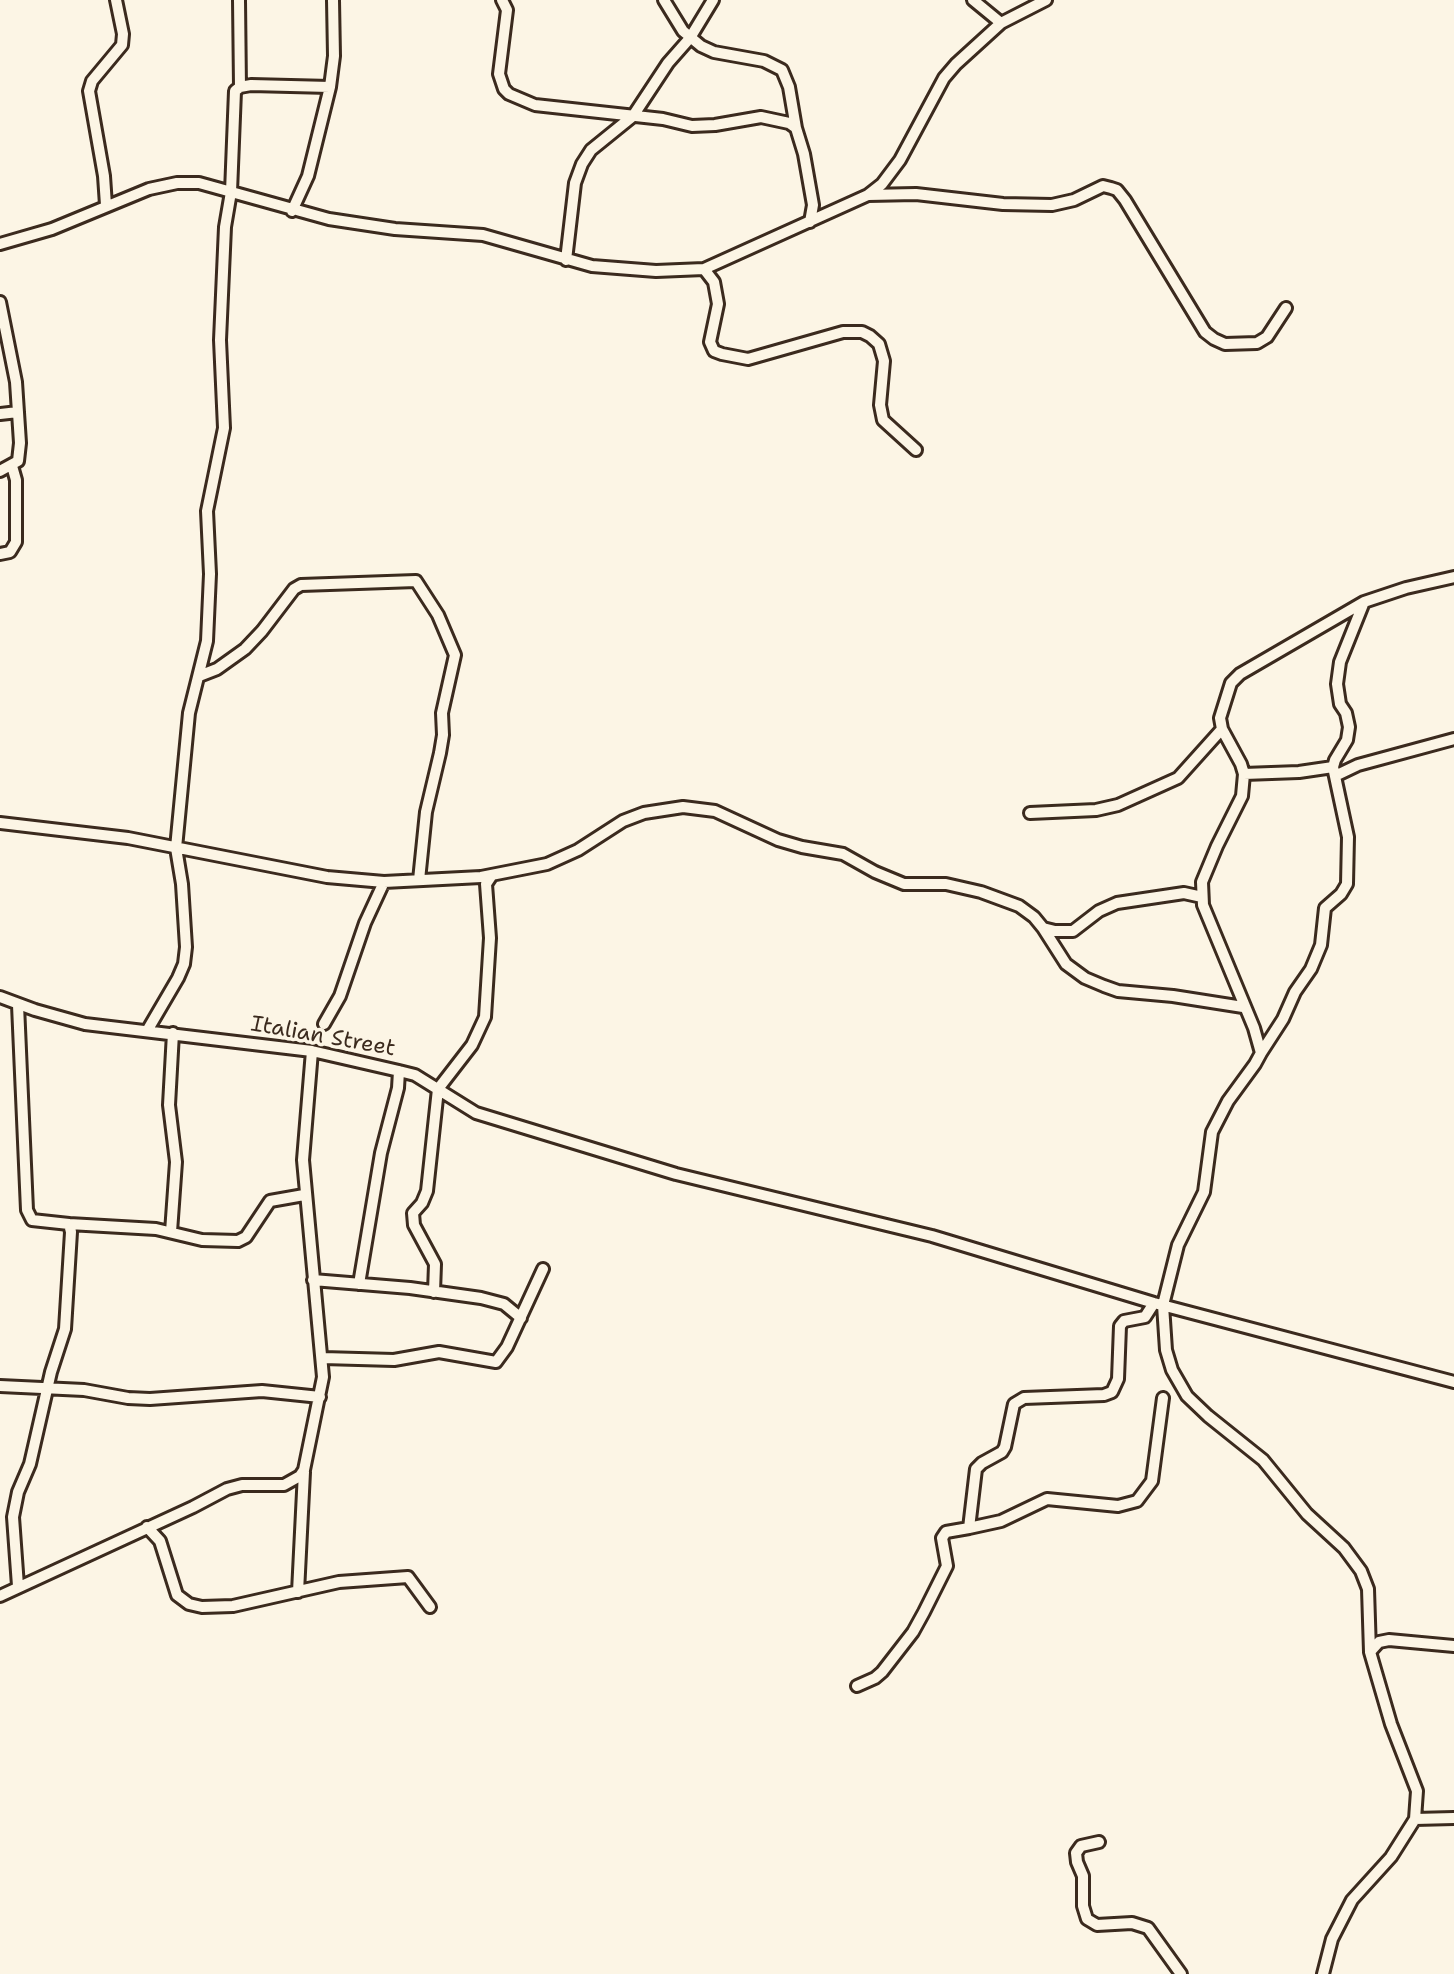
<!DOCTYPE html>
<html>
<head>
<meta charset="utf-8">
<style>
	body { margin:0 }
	canvas { display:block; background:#fcf5e5 }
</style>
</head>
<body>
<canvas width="1454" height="1974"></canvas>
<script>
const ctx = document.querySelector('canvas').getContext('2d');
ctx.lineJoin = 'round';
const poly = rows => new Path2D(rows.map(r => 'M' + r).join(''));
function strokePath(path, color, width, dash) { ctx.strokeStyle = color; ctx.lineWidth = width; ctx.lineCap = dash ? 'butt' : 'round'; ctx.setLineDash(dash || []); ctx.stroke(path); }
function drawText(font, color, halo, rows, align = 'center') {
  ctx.font = font + ' "Shantell Sans",sans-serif'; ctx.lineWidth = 7; ctx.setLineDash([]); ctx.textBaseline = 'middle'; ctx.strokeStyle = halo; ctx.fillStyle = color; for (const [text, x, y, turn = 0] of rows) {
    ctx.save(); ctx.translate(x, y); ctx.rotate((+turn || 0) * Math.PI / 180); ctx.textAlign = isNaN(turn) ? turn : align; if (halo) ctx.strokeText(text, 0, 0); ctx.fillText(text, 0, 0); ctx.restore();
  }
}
const street = poly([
	[239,0,240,87],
	[502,0,507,10,499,74,504,89,509,94,535,105,663,119,692,126,715,125,761,117,789,123,796,128,804,154,813,205,810,222],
	[664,0,683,31,701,46,714,52,764,61,782,70,789,87,796,128],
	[973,0,1001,23],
	[868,195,916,194,1003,204,1052,205,1074,200,1103,186,1111,188,1117,190,1125,200,1205,332,1214,339,1225,344,1257,343,1267,337,1286,308],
	[106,205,104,176,89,91,92,81,122,45,123,34,116,0],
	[292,211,308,176,330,87,334,56,333,0],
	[0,244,52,229,149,189,177,183,199,183,329,219,395,229,483,235,592,266,656,271,704,269,868,195,882,184,900,160,944,78,956,64,1001,23,1046,0],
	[566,260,575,183,582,164,591,150,633,116,668,63,690,38,713,0],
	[704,269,714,282,718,304,710,342,714,351,722,354,748,359,843,332,862,332,870,336,879,344,884,361,880,405,883,420,916,450],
	[0,302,16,382,20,443,18,461,0,471],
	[0,414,18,412],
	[0,554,10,552,16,542,16,480,12,466],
	[199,676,217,669,245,649,262,631,294,589,301,585,416,581,438,615,455,655,442,713,443,735,440,753,426,812,419,880],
	[1244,774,1299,772,1333,767],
	[1335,776,1358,765,1454,739],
	[1030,813,1096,810,1118,805,1178,778,1222,729],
	[0,823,128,838,327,877,384,882,481,877,547,864,578,850,623,821,644,813,683,807,715,811,778,840,802,847,843,854,875,872,904,884,946,884,981,892,1019,906,1034,917,1043,928,1055,931,1073,931,1099,911,1117,903,1184,893,1202,897],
	[1043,928,1066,964,1085,978,1104,986,1118,991,1173,996,1243,1007],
	[0,997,35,1010,85,1024,312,1051,399,1071,415,1075,476,1113,676,1174,932,1236,1154,1303,1454,1382],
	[324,1024,340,996,365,923,384,882],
	[147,1031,178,978,184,964,186,947,182,884,176,848,189,713,207,641,210,574,207,511,224,428,220,340,225,227,231,192,235,91,240,87,251,85,330,87],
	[1261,1053,1283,1019,1295,992,1311,969,1321,945,1325,908,1341,894,1347,884,1348,837,1333,767,1335,760,1347,740,1349,727,1346,713,1340,704,1337,684,1340,662,1364,602],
	[69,1224,156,1229,202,1240,238,1241,246,1237,270,1201,304,1195],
	[171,1232,176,1162,169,1105,173,1033],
	[313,1280,410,1288,481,1298,504,1304,521,1318],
	[359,1284,381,1153,398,1088,399,1071],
	[434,1292,435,1264,414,1225,413,1213,422,1203,427,1191,438,1089,472,1045,485,1017,490,938,486,884,492,875],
	[323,1358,394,1360,439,1352,496,1362,507,1347,543,1269],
	[0,1386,84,1390,128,1398,150,1399,262,1391,320,1397],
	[147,1527,160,1541,177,1595,189,1604,202,1607,233,1606,339,1582,408,1577,430,1607],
	[969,1528,1001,1521,1047,1499,1118,1506,1137,1501,1152,1481,1163,1398],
	[18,1586,13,1517,18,1492,30,1464,51,1372,65,1329,71,1232,69,1224,32,1220,27,1210,18,1005],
	[298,1592,304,1472],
	[0,1596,193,1507,227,1489,242,1485,284,1485,300,1476,304,1470,323,1377,303,1160,312,1051],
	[1370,1652,1379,1642,1389,1640,1454,1646],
	[857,1686,875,1678,882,1672,913,1632,924,1612,947,1566,942,1538,946,1532,969,1528,976,1469,982,1463,1002,1452,1005,1447,1014,1404,1024,1398,1104,1395,1112,1392,1118,1379,1120,1326,1124,1321,1145,1317,1154,1303],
	[1415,1819,1454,1818],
	[1099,1842,1081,1846,1076,1853,1077,1862,1083,1876,1083,1906,1087,1919,1097,1925,1132,1923,1148,1928,1181,1974],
	[1323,1974,1332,1939,1352,1900,1391,1857,1415,1819,1417,1791,1391,1724,1370,1652,1368,1589,1361,1571,1344,1548,1307,1514,1263,1460,1208,1416,1187,1396,1172,1370,1166,1350,1163,1305,1178,1245,1204,1192,1212,1132,1228,1101,1255,1064,1261,1053,1254,1028,1203,905,1202,882,1217,846,1242,796,1244,774,1241,764,1222,729,1220,718,1231,683,1240,674,1364,602,1406,588,1454,577]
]);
const streetNames = [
	["Italian Street",323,1037,10]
];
strokePath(street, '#3b2a1e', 16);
strokePath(street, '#fcf5e5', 10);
drawText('22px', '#3b2a1e', '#fcf5e5', streetNames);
</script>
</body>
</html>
